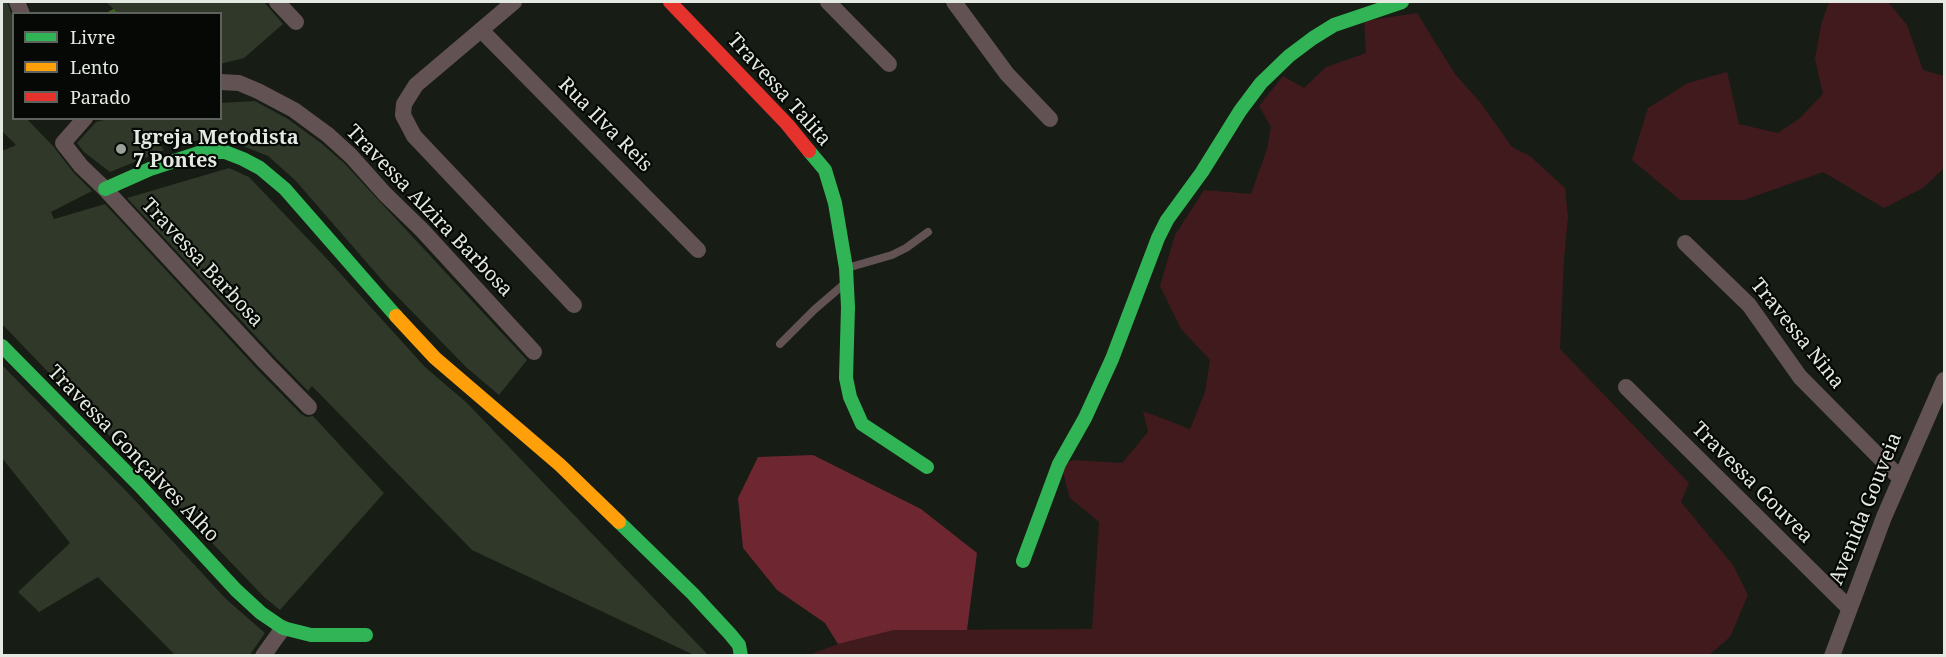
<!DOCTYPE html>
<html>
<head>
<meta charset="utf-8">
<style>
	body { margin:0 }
	#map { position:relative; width:1946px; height:657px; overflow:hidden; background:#171c14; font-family:"Noto Serif",serif }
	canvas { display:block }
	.frame { position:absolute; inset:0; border:3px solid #e4eae1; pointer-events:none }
	.legend { position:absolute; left:12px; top:12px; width:210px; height:108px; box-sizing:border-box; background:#050804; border:2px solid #5e625c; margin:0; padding:8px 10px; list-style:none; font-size:18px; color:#e4eae1 }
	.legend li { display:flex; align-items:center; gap:12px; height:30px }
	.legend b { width:30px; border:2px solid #5e625c }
</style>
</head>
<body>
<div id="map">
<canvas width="1946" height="657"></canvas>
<div class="frame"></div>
<ul class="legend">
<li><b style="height:8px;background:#30b455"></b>Livre</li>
<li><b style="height:8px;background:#ff9f0a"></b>Lento</li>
<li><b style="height:8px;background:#e5322d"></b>Parado</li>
</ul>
</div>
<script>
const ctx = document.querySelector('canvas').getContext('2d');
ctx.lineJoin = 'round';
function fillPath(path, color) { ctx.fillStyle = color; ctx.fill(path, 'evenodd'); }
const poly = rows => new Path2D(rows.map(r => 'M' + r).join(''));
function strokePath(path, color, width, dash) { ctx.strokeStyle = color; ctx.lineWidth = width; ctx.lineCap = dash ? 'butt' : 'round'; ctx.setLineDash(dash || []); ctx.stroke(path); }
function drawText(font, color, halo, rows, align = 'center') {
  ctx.font = font + ' "Noto Serif",serif'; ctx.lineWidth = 4.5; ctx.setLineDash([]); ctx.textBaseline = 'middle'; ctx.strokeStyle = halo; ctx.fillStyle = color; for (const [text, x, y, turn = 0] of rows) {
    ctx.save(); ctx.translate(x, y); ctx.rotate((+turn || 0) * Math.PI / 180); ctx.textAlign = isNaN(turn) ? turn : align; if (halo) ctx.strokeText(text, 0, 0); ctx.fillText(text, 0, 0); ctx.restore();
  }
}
const green = poly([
	[1829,2,1888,2,1907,25,1923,70,1944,76,1944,168,1923,188,1884,208,1823,172,1744,200,1680,200,1632,160,1648,108,1688,83,1727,72,1739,124,1778,133,1800,118,1823,94,1815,59,1821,25],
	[1417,13,1455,74,1480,102,1512,147,1530,156,1565,188,1568,217,1564,259,1560,349,1689,483,1681,502,1733,565,1748,595,1730,637,1709,655,806,656,838,644,894,630,1092,629,1099,522,1070,498,1061,465,1074,460,1122,463,1148,432,1143,411,1190,429,1205,392,1210,360,1181,329,1160,286,1175,235,1204,190,1251,194,1267,149,1271,127,1259,106,1283,76,1304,88,1326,67,1366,53,1364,21]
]);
const forest = poly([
	[813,455,921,509,977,553,967,630,894,630,838,644,825,623,777,590,743,548,738,498,758,457]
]);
const stream = poly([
	[109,14,130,2]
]);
const building = poly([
	[2,2,7,2,14,20,14,118,26,118,53,146,74,173,92,191,51,212,54,219,105,204,258,370,301,414,307,417,313,416,384,493,280,610,264,597,2,324,2,151,16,145,2,131],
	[106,2,264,2,283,24,244,58,220,64,220,14,119,14],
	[255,101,288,119,321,143,344,163,527,360,499,395,466,367,388,287,295,180,268,156,225,139,202,139,182,144,157,141,164,150,110,172,84,152,77,143,96,122,111,118,220,118,220,103],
	[229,168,249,177,329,261,425,367,467,403,709,656,696,656,472,550,312,386,308,391,274,356,127,198],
	[2,365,129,494,226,599,265,633,249,656,176,656,98,577,39,612,18,592,70,543,2,458]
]);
const lane = poly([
	[847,268,892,255,906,248,928,232],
	[780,344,814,310,843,285]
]);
const street = poly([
	[17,2,22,14],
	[277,2,296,22],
	[514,2,416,85,404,104,403,115,414,136,574,305],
	[828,2,889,64],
	[954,2,1007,74,1050,119],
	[481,30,698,250],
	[220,82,239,83,258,91,294,110,328,135,351,156,385,194,422,230,534,352],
	[85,118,63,143,81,166,105,189,266,363,309,407],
	[1685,243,1749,305,1800,377,1900,478],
	[1626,387,1849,608],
	[263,656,283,628],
	[1832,656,1884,517,1944,380]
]);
const fast = poly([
	[809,151,825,170,835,203,846,268,848,307,846,378,850,397,862,424,927,467],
	[105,189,150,169,202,152,225,152,243,159,260,168,285,189,396,316],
	[2,346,139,485,236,590,261,613,283,628,311,635,366,635],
	[619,522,693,594,730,634,739,645,741,656],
	[1023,561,1059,464,1085,418,1112,359,1158,238,1167,220,1202,172,1240,111,1261,83,1289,56,1313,38,1334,25,1402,2]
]);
const slow = poly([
	[396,316,435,358,560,465,619,522]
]);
const jam = poly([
	[670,2,787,124,809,151]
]);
const markers = [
	[121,149,6,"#9ca299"]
];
const streetNames = [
	["Travessa Talita",779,90,48],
	["Rua Ilva Reis",605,125,45],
	["Travessa Alzira Barbosa",429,211,46],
	["Travessa Barbosa",202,263,47],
	["Travessa Nina",1797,334,51],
	["Travessa Gonçalves Alho",133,454,46],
	["Travessa Gouvea",1752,483,45],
	["Avenida Gouveia",1866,509,-68]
];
const poiNames = [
	["Igreja Metodista",133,138],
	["7 Pontes",133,161]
];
fillPath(green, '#411a1e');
fillPath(forest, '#6e2631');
strokePath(stream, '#39621c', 4.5);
fillPath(building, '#2f3829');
strokePath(lane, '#635253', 8);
strokePath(street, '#635253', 16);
strokePath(fast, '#30b455', 14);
strokePath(slow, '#ff9f0a', 14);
strokePath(jam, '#e5322d', 14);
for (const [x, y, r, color] of markers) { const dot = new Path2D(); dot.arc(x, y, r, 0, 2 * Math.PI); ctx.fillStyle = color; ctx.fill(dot); strokePath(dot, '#050804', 2); }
drawText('20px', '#e4eae1', '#050804', streetNames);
drawText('bold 20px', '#e4eae1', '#050804', poiNames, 'left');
</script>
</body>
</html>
